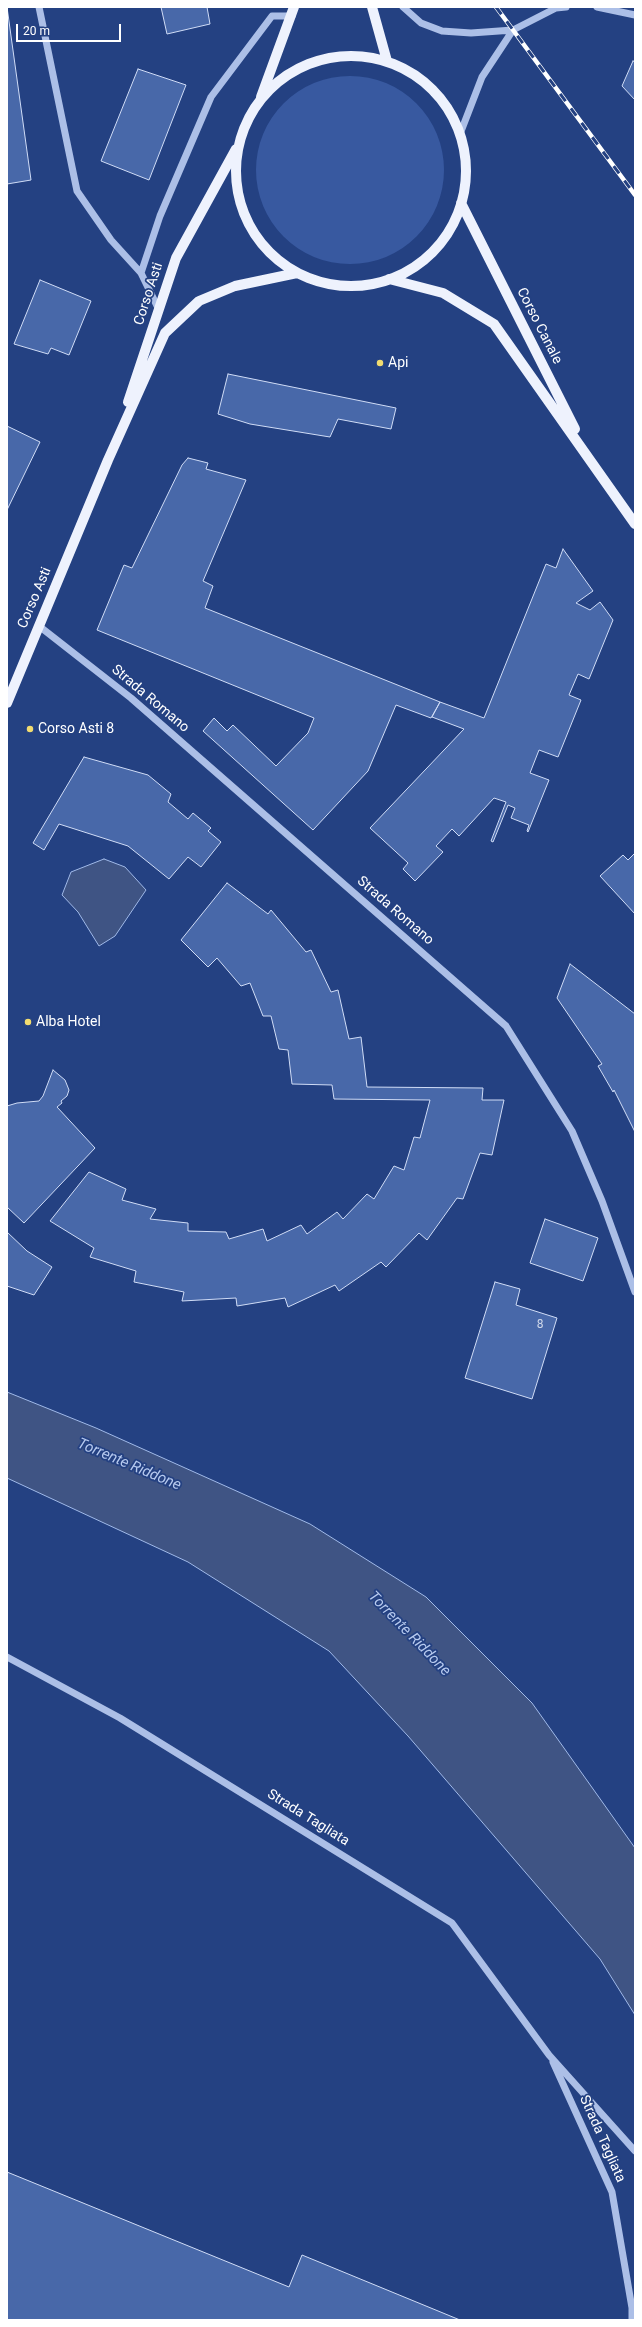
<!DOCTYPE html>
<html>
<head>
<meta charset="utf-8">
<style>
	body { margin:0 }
	#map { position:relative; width:642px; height:2327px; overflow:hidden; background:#244182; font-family:Roboto,sans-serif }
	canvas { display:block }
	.frame { position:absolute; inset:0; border:8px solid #fff; pointer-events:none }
	.scale { position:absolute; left:16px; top:24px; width:105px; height:18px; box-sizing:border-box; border:2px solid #fff; border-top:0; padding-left:5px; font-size:12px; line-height:14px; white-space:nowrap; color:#fff; -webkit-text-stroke:3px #244182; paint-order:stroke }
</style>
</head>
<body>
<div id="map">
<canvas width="642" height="2327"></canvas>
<div class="frame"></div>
<div class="scale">20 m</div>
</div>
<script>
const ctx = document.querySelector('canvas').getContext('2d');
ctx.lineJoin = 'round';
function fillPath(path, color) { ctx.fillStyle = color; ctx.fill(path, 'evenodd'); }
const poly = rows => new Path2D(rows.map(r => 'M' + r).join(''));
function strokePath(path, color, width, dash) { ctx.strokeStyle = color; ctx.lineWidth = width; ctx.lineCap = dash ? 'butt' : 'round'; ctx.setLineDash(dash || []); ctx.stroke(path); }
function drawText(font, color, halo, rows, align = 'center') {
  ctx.font = font + ' Roboto,sans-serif'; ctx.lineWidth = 3.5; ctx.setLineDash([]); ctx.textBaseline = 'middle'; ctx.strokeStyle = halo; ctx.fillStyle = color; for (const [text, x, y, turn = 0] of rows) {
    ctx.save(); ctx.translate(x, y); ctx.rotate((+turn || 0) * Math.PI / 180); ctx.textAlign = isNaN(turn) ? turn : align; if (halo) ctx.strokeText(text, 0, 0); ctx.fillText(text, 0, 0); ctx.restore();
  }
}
const green = poly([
	'256 170a94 94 0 1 1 188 0a94 94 0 1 1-188 0Z'
]);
const water = poly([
	[104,859,125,867,146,890,115,936,99,946,78,912,62,895,71,872,104,859],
	[7,1392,96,1428,310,1524,426,1597,532,1703,635,1848,635,2015,600,1959,408,1736,329,1651,188,1562,7,1478,7,1392]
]);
const building = poly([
	[7,7,31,180,7,184,7,7],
	[161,7,207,7,210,24,167,34,161,7],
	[633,61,635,62,635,100,622,86,633,61],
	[138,69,186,85,149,180,101,161,138,69],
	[40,280,91,301,69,355,51,348,48,354,14,344,40,280],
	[228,374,396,408,391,429,338,419,330,437,250,424,218,414,228,374],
	[7,426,40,442,7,510,7,426],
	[188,458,208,463,206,469,246,480,203,581,213,586,205,608,440,702,431,718,396,705,368,771,313,830,203,731,214,718,227,731,233,725,276,766,308,733,314,718,97,630,124,565,132,568,182,465,188,458],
	[563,549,593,591,576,603,590,610,600,602,613,620,589,679,578,674,569,695,581,700,558,757,539,750,530,773,549,780,528,832,527,831,529,825,511,818,515,808,508,805,493,842,491,841,506,802,494,798,459,836,452,829,436,846,443,852,415,881,403,869,408,863,370,828,464,729,432,717,440,702,484,718,546,564,556,568,563,549],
	[84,757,148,775,171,794,168,802,188,819,193,813,211,828,208,831,221,842,201,867,188,857,169,879,128,846,59,824,44,850,33,843,84,757],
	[635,853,635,914,600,876,623,855,628,860,635,853],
	[227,883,268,914,271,910,306,952,311,950,331,992,338,990,349,1039,361,1037,367,1087,483,1088,482,1100,504,1100,492,1155,480,1153,463,1199,457,1198,427,1240,419,1233,386,1267,381,1262,339,1291,335,1285,288,1307,285,1298,237,1306,236,1298,182,1301,184,1292,134,1282,136,1271,90,1257,94,1248,50,1221,89,1172,126,1189,122,1200,156,1209,150,1219,188,1223,188,1231,226,1232,229,1239,263,1229,267,1241,301,1225,307,1234,337,1212,343,1219,367,1194,374,1199,394,1166,404,1170,414,1137,420,1138,430,1100,334,1099,332,1085,292,1084,288,1050,279,1049,271,1016,263,1016,250,983,241,986,217,958,208,967,181,940,227,883],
	[570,964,635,1014,635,1132,614,1090,613,1092,598,1066,602,1064,557,998,570,964],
	[53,1070,65,1080,69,1090,67,1096,61,1101,62,1103,57,1107,95,1148,24,1223,7,1207,7,1106,17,1103,39,1101,43,1096,53,1070],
	[545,1219,598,1238,583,1281,530,1263,545,1219],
	[7,1232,27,1251,52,1267,34,1295,7,1286,7,1232],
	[495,1282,520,1289,516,1305,557,1318,532,1399,465,1378,495,1282],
	[7,2172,289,2287,302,2255,460,2320,7,2320,7,2172]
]);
const minor = poly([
	[39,7,77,191,111,240,141,273],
	[403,7,421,23,442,31,471,33,513,30,556,8,566,7],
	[597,7,635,15],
	[460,134,482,77,513,30],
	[159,310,141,273,160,216,211,97,272,16,292,16],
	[39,626,131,698,506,1026,572,1131,602,1201,635,1292],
	[7,1657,120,1718,452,1923,549,2055,635,2151],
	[553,2062,612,2192,632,2308,632,2320]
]);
const major = poly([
	[372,7,387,61],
	'236 171a115 115 0 1 1 230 0a115 115 0 1 1-230 0Z',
	[261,97,294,7],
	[461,203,575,429],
	[389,279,443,293,494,324,635,524],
	[128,402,176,258,236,149],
	[7,703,108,460,165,333,199,301,235,286,297,273]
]);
const rail = poly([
	[496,7,635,195]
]);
const markers = [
	[380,363,4,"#f2dc70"],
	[30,729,4,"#f2dc70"],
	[28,1022,4,"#f2dc70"]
];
const numberNames = [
	["8",540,1325]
];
const streetNames = [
	["Corso Asti",149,294,-72],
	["Corso Canale",539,326,63],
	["Corso Asti",35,598,-67],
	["Strada Romano",150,699,40],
	["Strada Romano",395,911,41],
	["Strada Tagliata",308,1818,32],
	["Strada Tagliata",602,2139,66]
];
const poiNames = [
	["Api",388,363],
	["Corso Asti 8",38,729],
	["Alba Hotel",36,1022]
];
const waterNames = [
	["Torrente Riddone",129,1465,23],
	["Torrente Riddone",409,1634,46]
];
fillPath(green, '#3859a0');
fillPath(water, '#3f5484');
strokePath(water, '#a0b9e8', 1);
fillPath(building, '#4868a9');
strokePath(building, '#d0dcf6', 1);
strokePath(minor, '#acbfe7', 7);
strokePath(major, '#eef2fd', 10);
strokePath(rail, '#fff', 4.5);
strokePath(rail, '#244182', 3, [9]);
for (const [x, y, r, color] of markers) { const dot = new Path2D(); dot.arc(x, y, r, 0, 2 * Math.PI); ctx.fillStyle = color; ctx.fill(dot); strokePath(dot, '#244182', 1.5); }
drawText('12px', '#d1d9ea', null, numberNames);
drawText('14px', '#fff', '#244182', streetNames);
drawText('14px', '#fff', '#244182', poiNames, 'left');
drawText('italic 15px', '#b7caef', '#244182', waterNames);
</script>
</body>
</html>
